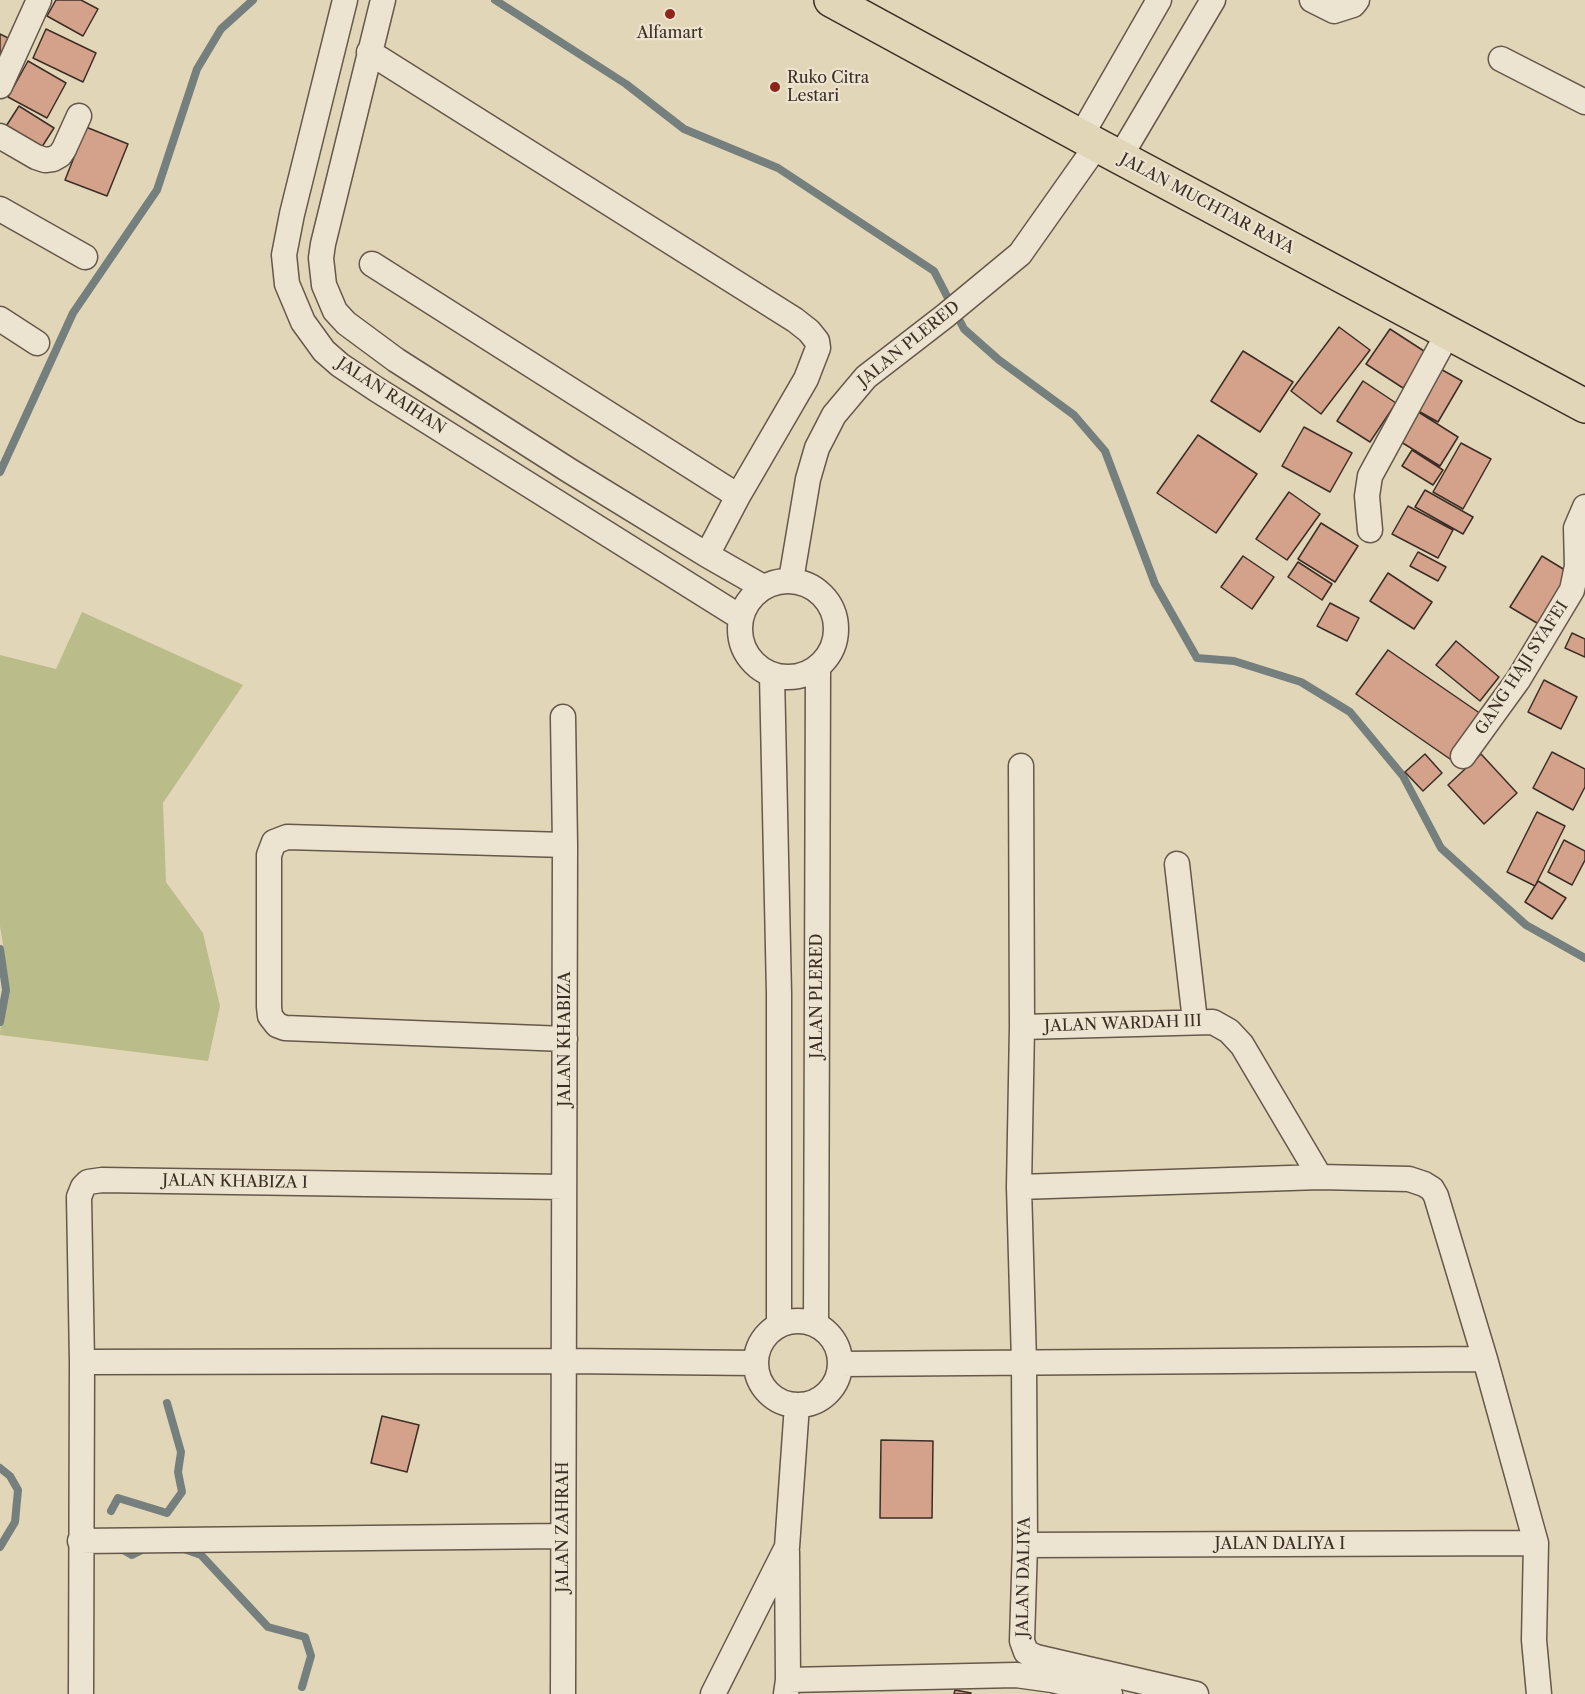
<!DOCTYPE html>
<html>
<head>
<meta charset="utf-8">
<style>
	body { margin:0 }
	canvas { display:block; background:#e1d6b7 }
</style>
</head>
<body>
<canvas width="1585" height="1694"></canvas>
<script>
const ctx = document.querySelector('canvas').getContext('2d');
ctx.lineJoin = 'round';
function fillPath(path, color) { ctx.fillStyle = color; ctx.fill(path, 'evenodd'); }
const poly = rows => new Path2D(rows.map(r => 'M' + r).join(''));
function strokePath(path, color, width, dash) { ctx.strokeStyle = color; ctx.lineWidth = width; ctx.lineCap = dash ? 'butt' : 'round'; ctx.setLineDash(dash || []); ctx.stroke(path); }
function drawText(font, color, halo, rows, align = 'center') {
  ctx.font = font + ' "Libre Caslon Text",serif'; ctx.lineWidth = 4.5; ctx.setLineDash([]); ctx.textBaseline = 'middle'; ctx.strokeStyle = halo; ctx.fillStyle = color; for (const [text, x, y, turn = 0] of rows) {
    ctx.save(); ctx.translate(x, y); ctx.rotate((+turn || 0) * Math.PI / 180); ctx.textAlign = isNaN(turn) ? turn : align; if (halo) ctx.strokeText(text, 0, 0); ctx.fillText(text, 0, 0); ctx.restore();
  }
}
const green = poly([
	[82,612,243,685,163,803,166,882,203,933,220,1006,208,1061,0,1035,5,957,0,926,0,655,56,669]
]);
const stream = poly([
	[495,0,626,84,684,129,778,168,934,271,964,329,999,360,1074,415,1105,451,1155,584,1197,658,1234,661,1301,682,1350,712,1403,776,1441,848,1526,925,1585,958],
	[0,472,73,313,157,190,197,69,221,29,253,0],
	[0,949,6,990,0,1022],
	[0,1468,10,1476,18,1490,15,1522,0,1547],
	[111,1511,118,1498,167,1513,182,1492,178,1472,181,1452,167,1403],
	[118,1547,132,1555,146,1548],
	[181,1548,201,1555,268,1627,305,1637,311,1656,302,1687]
]);
const building = poly([
	[56,0,81,0,98,9,83,36,47,16,56,0],
	[46,29,96,53,83,82,33,58,46,29],
	[0,34,12,40,0,66,0,34],
	[28,61,66,83,47,118,8,97,28,61],
	[19,106,54,128,38,153,3,131,19,106],
	[86,127,128,144,107,196,65,180,86,127],
	[1339,327,1370,350,1321,414,1291,391,1339,327],
	[1390,329,1427,353,1403,388,1366,364,1390,329],
	[1243,351,1293,382,1260,432,1211,401,1243,351],
	[1437,367,1462,381,1438,422,1413,408,1437,367],
	[1363,381,1396,403,1370,442,1337,421,1363,381],
	[1412,408,1458,437,1440,466,1393,437,1412,408],
	[1304,427,1352,453,1330,492,1282,466,1304,427],
	[1198,435,1257,474,1216,533,1157,493,1198,435],
	[1461,443,1491,459,1463,509,1433,492,1461,443],
	[1412,450,1443,470,1433,485,1402,466,1412,450],
	[1425,490,1473,517,1463,534,1415,507,1425,490],
	[1289,492,1320,514,1287,560,1256,539,1289,492],
	[1408,506,1453,530,1438,558,1392,534,1408,506],
	[1321,523,1358,546,1335,582,1298,559,1321,523],
	[1418,552,1446,567,1438,581,1410,566,1418,552],
	[1243,556,1274,577,1252,609,1221,587,1243,556],
	[1542,556,1573,575,1542,626,1510,607,1542,556],
	[1298,562,1332,584,1322,600,1288,577,1298,562],
	[1388,573,1432,602,1414,629,1370,601,1388,573],
	[1330,603,1359,618,1347,641,1317,626,1330,603],
	[1572,633,1585,639,1585,657,1565,648,1572,633],
	[1456,641,1499,677,1480,701,1436,665,1456,641],
	[1388,650,1481,714,1450,759,1356,694,1388,650],
	[1544,680,1577,697,1561,729,1528,712,1544,680],
	[1552,752,1585,769,1585,787,1573,810,1533,788,1552,752],
	[1425,754,1442,773,1423,791,1405,772,1425,754],
	[1481,754,1517,793,1484,824,1448,785,1481,754],
	[1537,812,1565,826,1535,886,1507,872,1537,812],
	[1564,840,1585,851,1585,860,1572,885,1548,872,1564,840],
	[1538,881,1566,898,1552,919,1525,902,1538,881],
	[382,1416,419,1425,407,1472,371,1463,382,1416],
	[881,1440,933,1441,932,1518,880,1518,881,1440],
	[955,1690,971,1693,971,1694,954,1694,955,1690]
]);
const minor = poly([
	[345,0,292,214,284,255,287,284,303,322,324,351,340,365,376,389,740,617],
	[383,0,323,244,321,258,324,285,335,311,346,323,396,360,570,471,707,555,763,587],
	[1312,0,1334,11,1353,5,1357,0],
	[369,52,795,320,809,331,817,341,818,348,806,379,738,496,707,555],
	[1501,59,1585,102],
	[0,86,39,0],
	[0,136,36,157,45,160,53,159,60,155,64,149,79,116],
	[1081,136,1159,0],
	[1120,157,1213,0],
	[0,209,85,257],
	[372,264,738,496],
	[0,319,37,343],
	[1370,530,1367,496,1370,476,1448,333],
	[791,580,808,479,817,448,834,415,866,377,945,316,1020,254,1097,145],
	'740 629a48 48 0 1 1 96 0a48 48 0 1 1-96 0Z',
	[772,675,779,994,779,1325],
	[563,717,565,845,563,1694],
	[1463,756,1518,680,1572,590,1577,566,1576,528,1585,507],
	[1021,766,1022,1027,1019,1187,1024,1362,1025,1545,1022,1641,1026,1652,1036,1657,1196,1694],
	[1177,864,1195,1021],
	[1022,1027,1213,1022,1229,1031,1242,1045,1320,1177],
	[565,1039,285,1028,277,1025,270,1016,269,1007,269,855,274,842,287,837,565,845],
	[1019,1187,1320,1177,1409,1179,1424,1184,1432,1189,1436,1196,1485,1359,1536,1543,1534,1640,1539,1694],
	'756 1363a42 42 0 1 1 84 0a42 42 0 1 1-84 0Z',
	[816,1324,818,667],
	[82,1362,565,1361,755,1363],
	[841,1364,1485,1359],
	[80,1541,563,1536],
	[1025,1545,1536,1543],
	[788,1680,1016,1675,1052,1680,1110,1694],
	[81,1694,82,1362,79,1197,83,1187,88,1182,102,1180,564,1187],
	[713,1694,787,1547,797,1405],
	[786,1694,788,1680,787,1552]
]);
const trunk = poly([
	[831,0,1097,145,1585,406]
]);
const markers = [
	[670,14,6,"#8f2418"],
	[775,87,6,"#8f2418"]
];
const poiNames = [
	["Alfamart",670,33],
	["Ruko Citra",787,78,"left"],
	["Lestari",787,96,"left"]
];
const streetNames = [
	["JALAN MUCHTAR RAYA",1207,204,28],
	["JALAN PLERED",909,344,-39],
	["JALAN RAIHAN",391,396,33],
	["GANG HAJI SYAFEI",1522,668,-57],
	["JALAN PLERED",817,996,-90],
	["JALAN WARDAH III",1123,1024,-2],
	["JALAN KHABIZA",565,1039,-90],
	["JALAN KHABIZA I",235,1182,1],
	["JALAN ZAHRAH",563,1527,-90],
	["JALAN DALIYA I",1280,1544],
	["JALAN DALIYA",1024,1577,-89]
];
fillPath(green, '#babc89');
strokePath(stream, '#75807e', 8);
fillPath(building, '#d4a18b');
strokePath(building, '#3d2e25', 1.5);
strokePath(minor, '#66584a', 27);
strokePath(trunk, '#3d2e25', 36);
strokePath(minor, '#ece4d0', 24);
strokePath(trunk, '#e1d6b7', 33);
for (const [x, y, r, color] of markers) { const dot = new Path2D(); dot.arc(x, y, r, 0, 2 * Math.PI); ctx.fillStyle = color; ctx.fill(dot); strokePath(dot, '#ece4d0', 2); }
drawText('16px', '#3d2e25', '#ece4d0', poiNames);
drawText('16px', '#3d2e25', '#ece4d0', streetNames);
</script>
</body>
</html>
